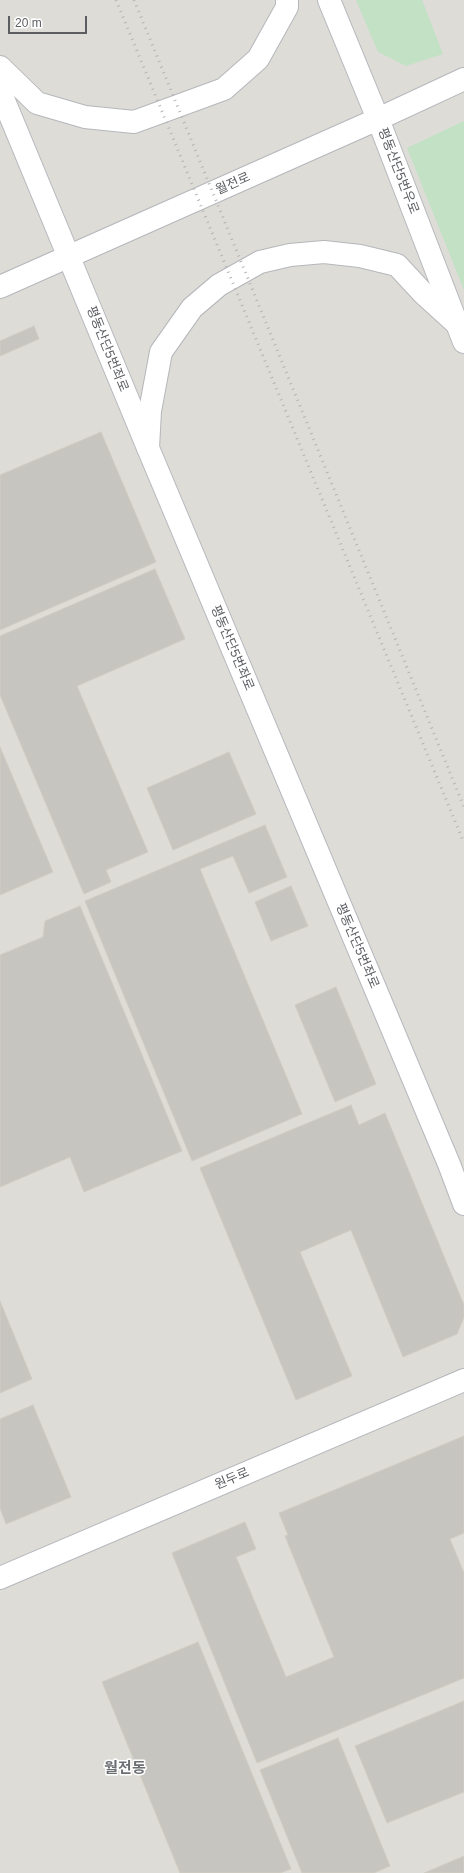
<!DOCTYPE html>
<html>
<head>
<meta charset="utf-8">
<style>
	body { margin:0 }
	#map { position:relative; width:464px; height:1873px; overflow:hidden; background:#ecebe3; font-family:Helvetica,sans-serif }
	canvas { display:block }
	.scale { position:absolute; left:8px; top:16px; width:79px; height:18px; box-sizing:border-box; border:2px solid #5b5d61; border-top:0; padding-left:5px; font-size:12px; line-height:14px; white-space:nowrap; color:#5b5d61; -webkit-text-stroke:3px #fff; paint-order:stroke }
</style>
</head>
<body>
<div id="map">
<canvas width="464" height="1873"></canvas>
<div class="scale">20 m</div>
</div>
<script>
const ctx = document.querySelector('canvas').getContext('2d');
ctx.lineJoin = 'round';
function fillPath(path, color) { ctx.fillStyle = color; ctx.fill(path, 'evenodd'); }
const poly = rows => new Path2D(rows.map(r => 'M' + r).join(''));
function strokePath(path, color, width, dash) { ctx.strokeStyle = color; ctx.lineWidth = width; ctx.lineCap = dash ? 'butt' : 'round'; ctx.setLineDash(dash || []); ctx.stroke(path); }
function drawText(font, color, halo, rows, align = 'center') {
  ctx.font = font + ' Helvetica,"Noto Sans KR",sans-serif'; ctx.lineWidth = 3; ctx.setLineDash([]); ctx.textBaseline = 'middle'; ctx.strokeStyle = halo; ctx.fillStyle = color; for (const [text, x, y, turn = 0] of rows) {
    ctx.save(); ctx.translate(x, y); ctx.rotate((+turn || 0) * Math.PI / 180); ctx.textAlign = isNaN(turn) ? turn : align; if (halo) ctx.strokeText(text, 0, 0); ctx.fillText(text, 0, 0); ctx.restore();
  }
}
const industrial = poly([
	[0,0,464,0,464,1873,0,1873]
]);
const green = poly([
	[356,0,422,0,443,54,406,66,378,52],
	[464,121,464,290,407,148]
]);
const building = poly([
	[34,326,39,339,0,356,0,341,34,326],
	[101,432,156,562,0,630,0,475,101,432],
	[155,569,185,639,77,686,148,852,106,870,111,882,84,894,0,695,0,636,155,569],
	[0,747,53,872,0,895,0,747],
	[229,752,256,814,173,850,147,788,229,752],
	[265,825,287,877,249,893,233,856,200,869,302,1114,192,1161,85,901,265,825],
	[291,886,308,926,271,941,255,902,291,886],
	[80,906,182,1151,84,1192,70,1157,0,1187,0,955,43,937,45,921,80,906],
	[336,987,376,1084,335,1102,295,1005,336,987],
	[351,1105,359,1125,385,1113,464,1305,464,1317,457,1334,403,1357,351,1230,300,1252,352,1376,296,1400,200,1168,351,1105],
	[0,1301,32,1379,0,1393,0,1301],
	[33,1405,71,1497,6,1524,0,1508,0,1419,33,1405],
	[464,1436,464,1533,450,1539,464,1573,464,1678,257,1763,172,1553,245,1522,256,1549,236,1557,286,1677,334,1657,285,1536,288,1535,279,1513,464,1436],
	[198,1642,291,1869,280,1873,180,1873,102,1682,198,1642],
	[464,1701,464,1792,387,1823,355,1746,464,1701],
	[338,1738,390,1866,374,1873,302,1873,260,1770,338,1738],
	[464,1856,464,1873,424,1873,464,1856]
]);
const street = poly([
	[0,67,37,103,85,117,134,122,224,89,258,59,287,7,287,0],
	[0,287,378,119,464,79],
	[148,448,150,411,161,352,192,308,219,285,260,262,290,255,324,252,360,256,397,265,423,293,456,323],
	[0,1578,464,1380]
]);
const secondary = poly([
	[329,0,378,119,464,342],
	[0,91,148,448,449,1164,464,1204]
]);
const rail = poly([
	[116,0,464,843],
	[134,0,464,807]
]);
const streetNames = [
	["평동산단5번우로",398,171,69],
	["월전로",233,184,-24],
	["평동산단5번좌로",107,349,68],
	["평동산단5번좌로",232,648,67],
	["평동산단5번좌로",357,946,67],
	["원두로",232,1479,-23]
];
const quarterNames = [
	["월전동",125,1769]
];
fillPath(industrial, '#dddcd7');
fillPath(green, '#c2e1c5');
fillPath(building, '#c7c5bf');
strokePath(building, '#d0cdc2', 1);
strokePath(street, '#b5b7bb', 24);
strokePath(secondary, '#b6b8bd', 24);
strokePath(street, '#fff', 22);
strokePath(secondary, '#fff', 22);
strokePath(rail, '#b3b4b4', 3, [1, 5]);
drawText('13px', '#5b5d61', '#fff', streetNames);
drawText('bold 15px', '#6c6f73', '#fff', quarterNames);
</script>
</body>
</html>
